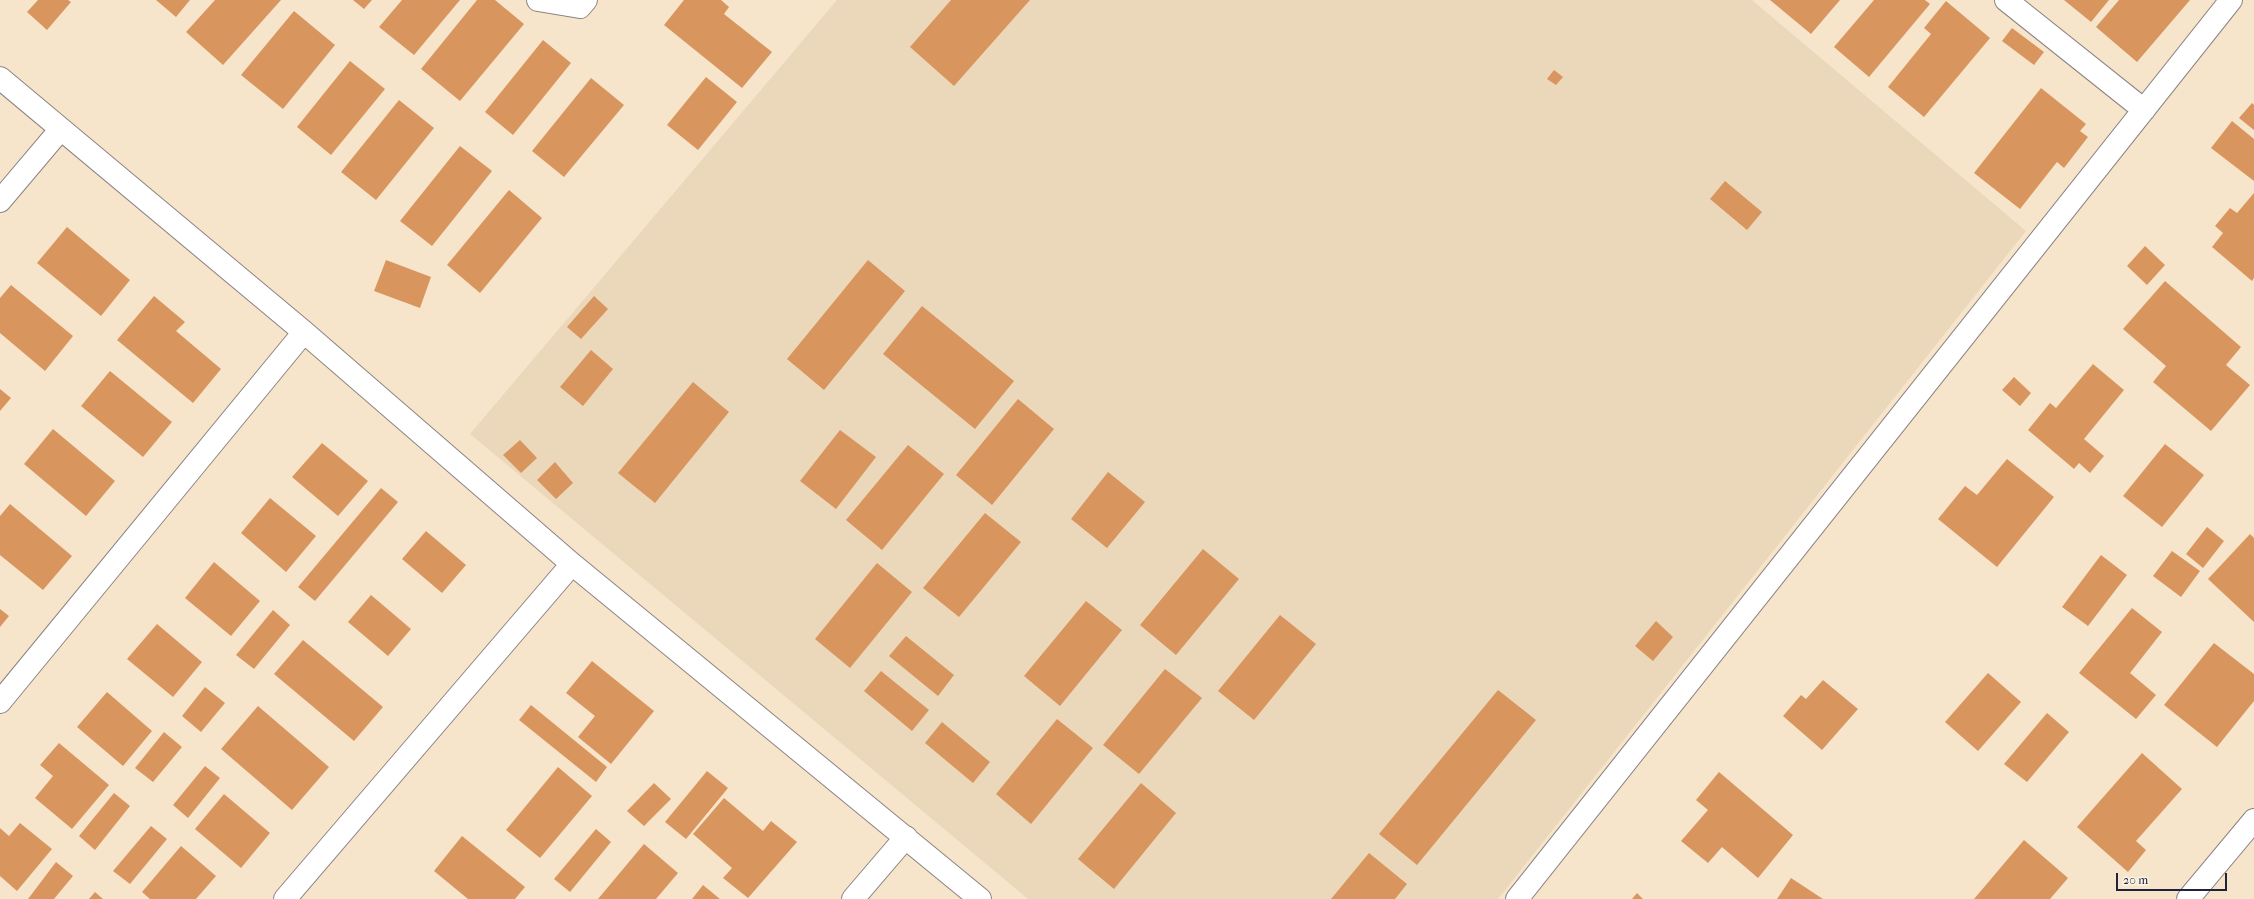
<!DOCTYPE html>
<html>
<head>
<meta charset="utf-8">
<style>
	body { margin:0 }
	#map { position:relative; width:2254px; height:899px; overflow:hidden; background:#f7e5cb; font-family:"IM FELL French Canon",serif }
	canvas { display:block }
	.scale { position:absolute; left:2116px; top:873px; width:111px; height:18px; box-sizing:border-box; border:2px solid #22223b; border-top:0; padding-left:5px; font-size:12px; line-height:14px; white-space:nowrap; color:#22223b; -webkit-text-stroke:3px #fcf5e5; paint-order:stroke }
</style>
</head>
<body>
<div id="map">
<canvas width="2254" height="899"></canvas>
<div class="scale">20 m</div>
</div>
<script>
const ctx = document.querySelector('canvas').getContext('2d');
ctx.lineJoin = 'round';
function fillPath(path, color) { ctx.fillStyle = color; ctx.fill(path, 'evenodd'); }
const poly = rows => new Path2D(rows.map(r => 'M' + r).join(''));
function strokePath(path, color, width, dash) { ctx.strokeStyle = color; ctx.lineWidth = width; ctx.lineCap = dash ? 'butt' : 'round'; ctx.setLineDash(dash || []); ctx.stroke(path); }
const built = poly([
	[837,0,1752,0,2026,231,1498,899,1028,899,470,434]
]);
const building = poly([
	[38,0,68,0,71,2,47,30,27,12],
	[156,0,190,0,176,17],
	[215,0,281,0,223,65,186,32],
	[353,0,372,0,364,9],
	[402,0,460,0,414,55,379,27],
	[477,0,495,0,524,24,460,101,421,69],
	[684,0,721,0,729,7,724,14,772,52,742,88,664,25],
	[951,0,1030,0,954,86,910,47],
	[1770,0,1840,0,1811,34],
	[1874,0,1925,0,1930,4,1869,77,1834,47],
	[2064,0,2109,0,2091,22],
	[2119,0,2190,0,2137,62,2096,27],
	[1946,1,1990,38,1924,117,1888,87,1931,34,1924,28],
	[294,11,335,45,283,109,241,75],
	[2012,28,2044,52,2034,65,2002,41],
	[543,40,571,63,513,135,485,112],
	[350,61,385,89,331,155,297,127],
	[1554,70,1563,77,1556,85,1547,79],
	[706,77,737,102,698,150,667,125],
	[591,78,624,105,564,177,532,151],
	[2041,88,2086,124,2080,131,2088,137,2064,168,2057,162,2020,209,1974,173],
	[399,100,434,128,376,200,341,172],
	[2252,103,2254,105,2254,130,2239,118],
	[2232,121,2254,139,2254,181,2211,148],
	[460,146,492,171,432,246,400,221],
	[1725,181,1762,212,1747,230,1710,199],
	[509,190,542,218,480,293,447,265],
	[2254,193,2254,278,2252,281,2212,247,2223,233,2215,226,2230,208,2237,213],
	[67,227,130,280,101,316,37,263],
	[2145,246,2165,265,2147,285,2127,266],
	[386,260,431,277,420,308,374,291],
	[868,260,905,291,824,390,787,359],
	[2165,281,2241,347,2226,365,2250,385,2211,431,2153,382,2166,366,2123,329],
	[11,285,73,336,45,371,0,333,0,298],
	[154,296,185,322,176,331,221,369,193,403,117,340],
	[594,296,608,309,581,339,567,327],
	[922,306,1014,381,975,429,883,354],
	[591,350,613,369,583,406,560,387],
	[2093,364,2124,390,2084,439,2104,456,2090,473,2079,463,2074,469,2028,430,2050,403,2056,408],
	[110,371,172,422,143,457,81,406],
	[2014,377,2031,393,2020,406,2002,390],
	[693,382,729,412,655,503,618,473],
	[0,389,11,398,0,411],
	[1018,399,1054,429,992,505,956,475],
	[53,429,115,481,86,516,24,464],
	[840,430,876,457,836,509,800,481],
	[520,440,537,458,521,473,503,455],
	[322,443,368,481,338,516,292,477],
	[2165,444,2204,475,2162,527,2123,496],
	[908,445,944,474,882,550,846,520],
	[2007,459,2054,497,1997,567,1938,519,1965,486,1977,495],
	[555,462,573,483,556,499,537,480],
	[1108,472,1145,502,1107,548,1071,519],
	[381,488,398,502,315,601,298,587],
	[270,498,316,536,286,572,241,533],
	[10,504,72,556,43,590,0,555,0,516],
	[985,513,1021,542,959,617,923,588],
	[2207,527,2224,541,2203,568,2186,554],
	[426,531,466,565,442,593,402,559],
	[2250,534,2254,538,2254,622,2208,579],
	[1203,549,1239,579,1176,655,1140,625],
	[2172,551,2200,571,2181,597,2153,576],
	[2101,555,2127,575,2088,626,2062,607],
	[214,562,260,601,231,636,185,598],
	[877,563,912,592,850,668,815,639],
	[371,595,411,629,388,656,348,622],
	[1086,601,1122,630,1060,706,1024,676],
	[2132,608,2162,632,2130,673,2156,695,2136,719,2079,673],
	[0,609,9,616,0,627],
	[273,610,290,625,254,669,236,655],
	[1280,615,1316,644,1254,720,1218,691],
	[1656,621,1673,637,1653,661,1635,646],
	[157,624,202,662,173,697,127,659],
	[906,636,954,675,938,696,889,656],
	[303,640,383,707,354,741,274,674],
	[2214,643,2254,674,2254,701,2217,747,2164,705],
	[592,661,654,711,611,764,578,737,595,716,566,693],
	[1165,669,1202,698,1139,774,1103,745],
	[881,671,929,710,912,731,864,691],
	[1988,673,2021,702,1978,751,1945,722],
	[1823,680,1858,709,1822,750,1783,716,1801,695,1806,699],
	[205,687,225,703,201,732,182,716],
	[1498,690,1536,720,1417,865,1379,834],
	[107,692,152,731,123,766,77,727],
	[531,705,607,767,596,782,519,720],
	[258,706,329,767,292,810,221,749],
	[2047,713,2069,732,2027,782,2004,764],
	[1057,719,1093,748,1031,824,996,794],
	[942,722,990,762,973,783,925,743],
	[164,732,182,747,153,782,135,768],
	[59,743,109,785,72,829,35,798,53,776,40,765],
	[2142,753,2182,789,2136,841,2146,850,2128,872,2077,827],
	[205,766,220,778,188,818,173,805],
	[558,767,592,796,540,858,506,830],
	[707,771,728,788,686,839,665,822],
	[1719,772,1793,835,1758,878,1722,847,1708,863,1681,841,1708,810,1696,800],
	[654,783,671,799,644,826,627,811],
	[1141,783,1176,813,1114,889,1078,859],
	[114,793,130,806,95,850,79,836],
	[224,794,270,833,241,868,195,829],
	[724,798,763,831,771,821,797,842,748,898,723,878,732,868,693,834],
	[20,823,52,849,17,891,0,876,0,828,9,836],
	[151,826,167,839,130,884,113,871],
	[596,829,611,842,570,892,554,879],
	[462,836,525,887,515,899,468,899,434,871],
	[2024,840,2068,878,2050,899,1974,899],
	[644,844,678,873,656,899,598,899],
	[181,846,216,876,196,899,150,899,142,892],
	[1369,853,1407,884,1395,899,1331,899],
	[56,862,73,876,54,899,28,899],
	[1791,878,1823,899,1777,899],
	[703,885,720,899,692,899],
	[95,892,103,899,89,899],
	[1637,893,1643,899,1632,899]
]);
const street = poly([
	[538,0,580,7,586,0],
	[2006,0,2144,110],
	[0,78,304,332,572,564,980,899],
	[0,201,60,130],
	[0,702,304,332],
	[285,899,572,564],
	[853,899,906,837],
	[1517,899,2231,0],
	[2188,899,2254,820]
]);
fillPath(built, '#ebd8ba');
fillPath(building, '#d9955e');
strokePath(street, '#8c8483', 24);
strokePath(street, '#fff', 22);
</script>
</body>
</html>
